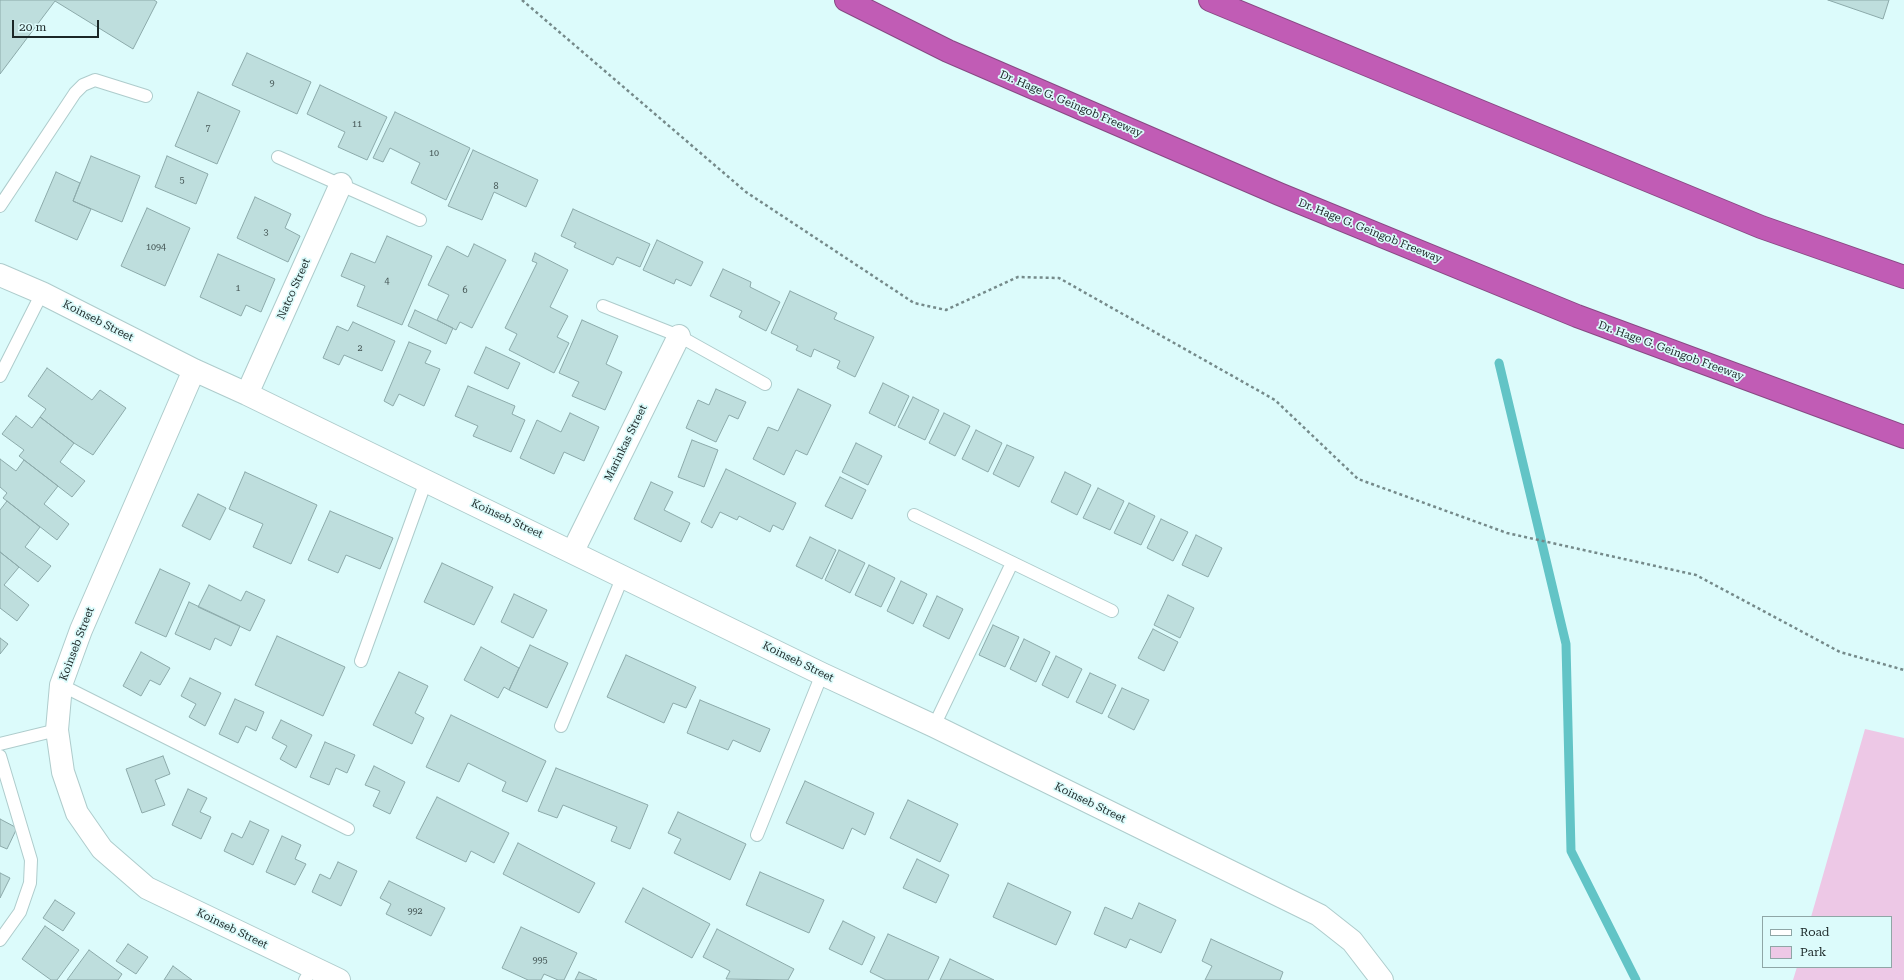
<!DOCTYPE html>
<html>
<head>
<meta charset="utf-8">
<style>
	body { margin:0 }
	#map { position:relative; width:1904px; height:980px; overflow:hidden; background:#dcfbfb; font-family:"Roboto Serif",serif }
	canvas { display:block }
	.legend { position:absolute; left:1762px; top:916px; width:130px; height:52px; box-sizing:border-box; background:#dcfbfb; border:1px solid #8fa6a6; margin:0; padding:5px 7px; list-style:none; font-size:12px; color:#1b2727 }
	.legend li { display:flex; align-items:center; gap:8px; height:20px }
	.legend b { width:20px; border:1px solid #8fa6a6 }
	.scale { position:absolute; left:12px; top:20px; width:87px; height:18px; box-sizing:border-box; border:2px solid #1b2727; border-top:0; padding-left:5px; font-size:12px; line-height:14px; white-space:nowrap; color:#1b2727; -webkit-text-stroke:3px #dcfbfb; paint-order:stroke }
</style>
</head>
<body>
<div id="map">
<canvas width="1904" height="980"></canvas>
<ul class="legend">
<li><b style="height:5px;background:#fff"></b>Road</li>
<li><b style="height:11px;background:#edc8e6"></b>Park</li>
</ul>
<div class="scale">20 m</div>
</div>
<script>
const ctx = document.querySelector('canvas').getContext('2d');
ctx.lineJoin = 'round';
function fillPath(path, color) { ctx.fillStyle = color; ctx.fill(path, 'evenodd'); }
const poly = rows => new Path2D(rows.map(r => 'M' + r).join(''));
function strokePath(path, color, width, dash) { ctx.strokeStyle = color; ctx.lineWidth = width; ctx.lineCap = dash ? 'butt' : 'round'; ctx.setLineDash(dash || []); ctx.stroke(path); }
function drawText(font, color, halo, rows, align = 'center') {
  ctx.font = font + ' "Roboto Serif",serif'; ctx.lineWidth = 3.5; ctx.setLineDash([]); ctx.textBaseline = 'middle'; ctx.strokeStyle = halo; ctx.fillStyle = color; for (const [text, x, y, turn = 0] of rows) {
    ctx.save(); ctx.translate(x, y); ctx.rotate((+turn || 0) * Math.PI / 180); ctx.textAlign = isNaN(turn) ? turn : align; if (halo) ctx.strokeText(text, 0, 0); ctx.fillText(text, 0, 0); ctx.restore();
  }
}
const green = poly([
	[1865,729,1904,738,1904,980,1793,980,1797,967,1891,967,1891,917,1811,917]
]);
const stream = poly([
	[1499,363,1566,644,1571,851,1636,980]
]);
const building = poly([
	[0,0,154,0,157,2,133,49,55,1,0,74,0,0],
	[1828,0,1889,0,1883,19,1828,0],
	[247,53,311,82,297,114,232,85,247,53],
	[320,85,387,117,367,160,338,147,345,132,307,114,320,85],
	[198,92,240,111,217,164,175,146,198,92],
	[395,112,470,148,446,200,411,183,420,163,390,148,383,162,373,158,395,112],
	[473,150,538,180,526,207,494,192,482,220,448,206,473,150],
	[91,156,140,176,122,222,73,201,91,156],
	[167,156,208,174,196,204,155,187,167,156],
	[56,172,80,183,73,201,91,209,77,240,35,221,56,172],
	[255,197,291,214,285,228,300,236,288,262,237,238,255,197],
	[147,208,190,228,165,286,121,266,147,208],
	[573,209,650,244,640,267,617,257,613,265,574,247,576,243,561,236,573,209],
	[387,236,432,256,402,325,357,306,365,286,341,276,351,253,375,263,387,236],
	[657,240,703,262,691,286,676,279,674,284,643,270,657,240],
	[474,244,506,260,472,328,460,322,456,330,437,320,449,295,428,285,447,246,468,257,474,244],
	[535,253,568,270,550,307,568,316,557,337,569,343,554,373,509,350,517,334,505,328,537,263,532,261,535,253],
	[218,254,275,279,261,312,246,305,241,316,200,297,218,254],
	[723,269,751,282,750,287,780,302,766,331,739,317,742,311,710,296,723,269],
	[790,291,837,313,834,319,874,337,855,377,837,368,840,361,814,349,811,357,796,350,798,346,771,333,790,291],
	[415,310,453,328,446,344,408,326,415,310],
	[582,320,618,336,606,364,622,372,605,410,572,396,579,382,559,373,582,320],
	[353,322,395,341,382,371,344,355,339,365,323,358,337,326,348,331,353,322],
	[409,342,431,351,425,363,440,369,424,406,399,394,393,406,384,401,409,342],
	[486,347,520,363,508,389,474,373,486,347],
	[47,368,92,400,100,390,126,408,93,455,74,443,40,417,46,409,28,396,47,368],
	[883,383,909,396,895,426,869,413,883,383],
	[468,386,515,406,512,414,525,420,511,452,473,436,478,426,455,416,468,386],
	[716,389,746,402,738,419,729,415,716,442,686,428,698,400,709,405,716,389],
	[798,389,831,405,807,455,796,450,784,475,753,459,768,427,778,431,798,389],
	[913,397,939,410,925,440,898,427,913,397],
	[570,413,599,427,584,461,564,452,554,474,520,458,537,420,561,432,570,413],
	[944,413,970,426,955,456,929,443,944,413],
	[16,416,32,428,40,417,74,443,60,462,85,481,72,497,19,456,24,450,2,434,16,416],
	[976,430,1002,443,988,472,962,459,976,430],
	[692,440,718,450,704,487,678,477,692,440],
	[856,443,882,456,868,485,842,472,856,443],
	[1007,445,1034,457,1019,487,993,474,1007,445],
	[0,459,16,471,24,460,58,486,44,504,69,524,57,540,3,498,7,493,0,487,0,459],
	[726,469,796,503,783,530,773,525,770,532,739,516,737,520,720,512,712,528,701,522,726,469],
	[245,472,317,505,291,564,253,547,263,524,229,509,245,472],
	[1065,472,1091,485,1077,515,1051,502,1065,472],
	[840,477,866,490,852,519,825,506,840,477],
	[651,482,673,492,664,510,690,523,681,542,634,519,651,482],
	[1098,488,1124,501,1110,530,1083,518,1098,488],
	[198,494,226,508,210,540,182,526,198,494],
	[7,501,40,527,25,547,51,566,38,582,0,552,0,510,7,501],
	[1129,503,1155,516,1141,545,1114,533,1129,503],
	[330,511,393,538,380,569,346,555,338,573,308,560,330,511],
	[1161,519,1188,532,1173,561,1147,548,1161,519],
	[1196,535,1222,548,1208,577,1182,565,1196,535],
	[810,537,836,550,822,579,796,566,810,537],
	[839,550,865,563,850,593,825,580,839,550],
	[0,552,19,567,4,585,29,605,17,621,0,608,0,552],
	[442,563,493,587,474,625,424,602,442,563],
	[869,565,895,578,881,607,855,595,869,565],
	[160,569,190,583,166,637,135,623,160,569],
	[901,581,927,594,913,624,887,611,901,581],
	[209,585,241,601,246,591,265,600,250,631,198,607,209,585],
	[514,594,547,610,533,638,501,622,514,594],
	[1168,595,1194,608,1180,638,1154,625,1168,595],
	[937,596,963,609,949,639,923,626,937,596],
	[189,602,240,626,231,646,215,638,210,650,175,634,189,602],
	[993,625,1019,637,1005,667,979,655,993,625],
	[1153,629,1178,642,1164,671,1138,658,1153,629],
	[277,636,345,667,323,716,255,685,277,636],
	[0,638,8,644,0,654,0,638],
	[1024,639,1050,652,1036,682,1010,669,1024,639],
	[530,645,568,663,547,708,509,690,530,645],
	[481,647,519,668,509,690,504,687,498,698,464,680,481,647],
	[141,652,170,668,160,685,150,680,141,696,123,686,141,652],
	[626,655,696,687,686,708,673,703,664,723,607,697,626,655],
	[1056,656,1082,669,1068,698,1042,685,1056,656],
	[399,672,428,686,415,713,424,718,412,744,373,725,399,672],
	[1090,673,1116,685,1102,714,1076,702,1090,673],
	[190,678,221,693,205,726,189,717,196,704,181,696,190,678],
	[1122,688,1149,700,1134,730,1108,717,1122,688],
	[235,699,264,712,256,731,246,726,238,743,219,734,235,699],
	[700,700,770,729,760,752,733,740,728,750,687,733,700,700],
	[451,715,546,761,527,802,502,791,506,782,468,763,459,782,426,767,451,715],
	[281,720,312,735,296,768,280,759,287,746,272,738,281,720],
	[325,742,355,755,347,773,336,768,329,785,310,777,325,742],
	[163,756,170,774,155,780,165,805,142,813,126,769,163,756],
	[374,766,405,782,390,814,373,806,380,791,365,785,374,766],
	[556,768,648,805,630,849,611,841,617,827,563,805,557,818,538,811,556,768],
	[805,781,874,813,865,835,852,828,843,849,786,823,805,781],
	[188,789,207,798,200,812,211,817,201,839,172,825,188,789],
	[437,797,509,833,494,863,471,851,466,862,416,838,437,797],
	[908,800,958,824,940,862,890,838,908,800],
	[678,812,746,844,730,880,674,853,681,839,668,833,678,812],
	[0,819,17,828,7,849,0,846,0,819],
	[250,821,269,830,253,865,224,851,232,833,242,838,250,821],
	[282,836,301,845,295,859,306,864,295,885,266,872,282,836],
	[518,843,595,883,579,913,503,874,518,843],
	[917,859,949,875,936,903,903,888,917,859],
	[338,862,357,871,341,906,312,892,320,874,330,879,338,862],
	[760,872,824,900,809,933,746,905,760,872],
	[0,873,10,878,0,898,0,873],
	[389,881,445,908,431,936,386,914,391,904,380,898,389,881],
	[1008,883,1071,912,1056,945,993,917,1008,883],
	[643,888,710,924,692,958,625,922,643,888],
	[55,900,75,913,63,931,43,918,55,900],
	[1139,903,1176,920,1161,953,1130,939,1126,948,1094,934,1105,907,1132,919,1139,903],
	[843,921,875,937,862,965,829,949,843,921],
	[45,926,79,950,57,980,51,980,22,959,45,926],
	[521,927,577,953,564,980,558,980,544,974,541,980,528,980,502,968,521,927],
	[717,929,794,969,788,980,726,979,730,971,703,957,717,929],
	[888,934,939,957,928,980,886,980,870,972,888,934],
	[1211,939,1283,972,1280,980,1205,980,1212,966,1202,961,1211,939],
	[128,944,148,957,136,974,116,961,128,944],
	[89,950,122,974,118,980,67,980,89,950],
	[950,959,994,980,940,980,950,959],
	[173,966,192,980,164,980,173,966],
	[579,972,597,980,575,980,579,972]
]);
const path = poly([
	[522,0,746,192,914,303,946,310,1018,277,1059,278,1275,400,1358,479,1507,533,1696,575,1840,652,1904,670]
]);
const service = poly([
	[278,157,420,220],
	[0,206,75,93,83,85,95,80,146,96],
	[603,306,679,336,765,384],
	[0,376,42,293],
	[914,515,1112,611],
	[361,661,426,481],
	[61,685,348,829],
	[561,726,623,576],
	[934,726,1012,563],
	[0,744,57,730],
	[0,756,31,860,30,883,20,912,0,940],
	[757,835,822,674],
	[305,980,312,968]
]);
const minor = poly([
	[0,275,42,293,194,370,247,394,822,674,934,726,1319,915,1352,941,1382,980],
	[194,370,81,630,61,685,57,730,63,772,77,813,102,849,147,888,339,980],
	[247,394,341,184],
	[573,551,679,336]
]);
const motorway = poly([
	[846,0,948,51,1279,194,1577,316,1904,437],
	[1210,0,1761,227,1904,277]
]);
const numberNames = [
	["9",272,83],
	["11",357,124],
	["7",208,128],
	["10",434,153],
	["5",182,180],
	["8",496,186],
	["3",266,232],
	["1094",156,247],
	["4",387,281],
	["1",238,288],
	["6",465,290],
	["2",360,348],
	["992",415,911],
	["995",540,960]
];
const streetNames = [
	["Dr. Hage G. Geingob Freeway",1071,104,23],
	["Dr. Hage G. Geingob Freeway",1370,231,22],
	["Natco Street",294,289,-66],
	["Koinseb Street",98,321,27],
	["Dr. Hage G. Geingob Freeway",1671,351,20],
	["Marinkas Street",626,443,-64],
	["Koinseb Street",507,519,25],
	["Koinseb Street",77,644,-69],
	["Koinseb Street",798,662,26],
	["Koinseb Street",1090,803,26],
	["Koinseb Street",232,929,26]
];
fillPath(green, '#edc8e6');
strokePath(stream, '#62c4c6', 9);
fillPath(building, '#bededd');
strokePath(building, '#8caaaa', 1);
strokePath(service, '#aecccc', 14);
strokePath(minor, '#aecccc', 24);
strokePath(motorway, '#874983', 24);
strokePath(path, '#758a8a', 2.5, [3, 3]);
strokePath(service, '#fff', 12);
strokePath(minor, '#fff', 22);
strokePath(motorway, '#c15cb5', 22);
drawText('9px', '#445554', null, numberNames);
drawText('11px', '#1b2727', '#dcfbfb', streetNames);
</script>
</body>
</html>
